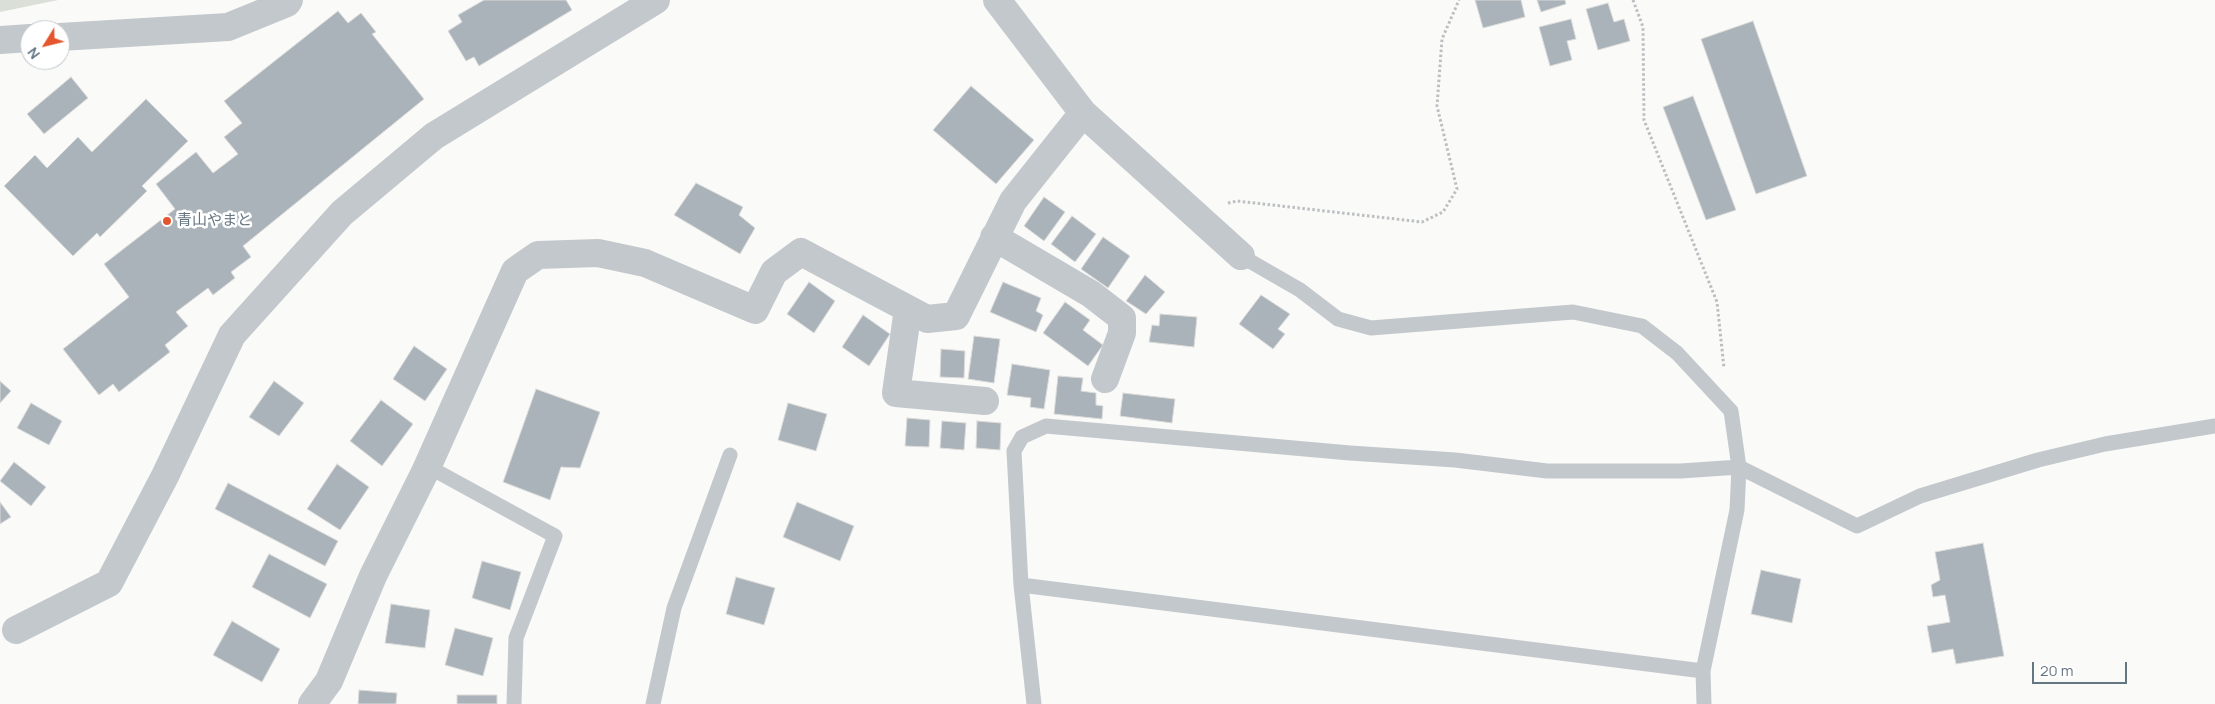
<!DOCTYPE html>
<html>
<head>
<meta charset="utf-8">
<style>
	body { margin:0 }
	#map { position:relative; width:2215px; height:704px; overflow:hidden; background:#fafaf8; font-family:Manrope,sans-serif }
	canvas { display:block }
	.north { position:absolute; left:20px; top:20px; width:50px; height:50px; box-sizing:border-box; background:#fff; border:1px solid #c1c8cd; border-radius:50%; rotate:234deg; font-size:14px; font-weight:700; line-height:20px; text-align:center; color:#657683 }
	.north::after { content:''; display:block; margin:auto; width:18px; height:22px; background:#e4572e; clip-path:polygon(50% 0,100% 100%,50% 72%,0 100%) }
	.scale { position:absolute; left:2032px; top:662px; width:95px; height:22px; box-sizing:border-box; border:2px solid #657683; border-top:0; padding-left:6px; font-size:15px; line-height:18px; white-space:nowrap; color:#657683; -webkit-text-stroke:4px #fff; paint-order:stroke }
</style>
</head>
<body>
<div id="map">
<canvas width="2215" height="704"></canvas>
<div class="north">N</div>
<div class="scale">20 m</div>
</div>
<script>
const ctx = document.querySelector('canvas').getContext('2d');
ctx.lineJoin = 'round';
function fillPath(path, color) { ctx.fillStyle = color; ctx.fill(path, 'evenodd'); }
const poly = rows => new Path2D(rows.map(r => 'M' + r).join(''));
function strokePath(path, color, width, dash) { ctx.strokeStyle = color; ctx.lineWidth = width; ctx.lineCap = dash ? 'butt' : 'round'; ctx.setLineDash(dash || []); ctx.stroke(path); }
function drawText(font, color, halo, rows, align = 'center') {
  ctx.font = font + ' Manrope,"Noto Sans JP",sans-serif'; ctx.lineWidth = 5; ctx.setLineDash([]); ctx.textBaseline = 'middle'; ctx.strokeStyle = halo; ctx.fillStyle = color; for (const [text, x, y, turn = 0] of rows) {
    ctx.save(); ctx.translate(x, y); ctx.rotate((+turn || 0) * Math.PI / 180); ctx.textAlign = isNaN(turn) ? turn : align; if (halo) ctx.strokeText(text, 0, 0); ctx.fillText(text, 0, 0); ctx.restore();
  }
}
const green = poly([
	[0,0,58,0,0,12]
]);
const building = poly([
	[484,0,566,0,572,10,479,66,474,57,466,61,448,31,462,22,458,15,484,0],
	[1475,0,1521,0,1525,17,1483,28,1475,0],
	[1537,0,1565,0,1566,4,1541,12,1537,0],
	[1608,3,1614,22,1624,19,1630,41,1598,50,1586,9,1608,3],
	[338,11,348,23,361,13,376,32,372,34,424,99,243,246,251,257,231,272,235,278,213,295,208,288,176,312,188,326,165,345,170,352,119,392,113,384,99,395,63,349,129,297,104,264,175,209,156,184,196,152,213,173,238,154,224,137,242,123,224,101,338,11],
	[1571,19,1576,39,1567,41,1572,60,1550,66,1539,27,1571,19],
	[1753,21,1807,176,1756,194,1701,39,1753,21],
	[71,77,88,98,44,134,27,114,71,77],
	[971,86,1034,140,996,184,933,130,971,86],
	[1693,96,1736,210,1706,220,1663,107,1693,96],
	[146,99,188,141,142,186,147,191,100,237,97,233,73,256,4,186,35,155,47,168,78,137,92,152,146,99],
	[696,183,743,207,739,215,755,228,740,254,674,215,696,183],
	[1044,197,1065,212,1044,241,1024,226,1044,197],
	[1072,216,1096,234,1075,262,1051,244,1072,216],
	[1103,237,1130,256,1108,288,1081,269,1103,237],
	[1145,275,1165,292,1146,314,1126,301,1145,275],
	[809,282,835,301,814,333,787,314,809,282],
	[1003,282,1041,298,1036,311,1043,315,1036,332,990,312,1003,282],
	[1261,295,1290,314,1278,329,1285,334,1273,349,1239,324,1261,295],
	[1065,302,1090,320,1083,330,1103,345,1088,366,1043,333,1065,302],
	[1160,314,1197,317,1194,347,1149,342,1152,325,1159,326,1160,314],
	[863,315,890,334,869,366,842,347,863,315],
	[974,336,1000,339,994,383,968,379,974,336],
	[414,346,447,369,425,401,393,379,414,346],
	[941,349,965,351,964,378,940,377,941,349],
	[1012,364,1050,370,1044,409,1030,407,1031,398,1007,395,1012,364],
	[1058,376,1083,378,1081,391,1096,393,1096,405,1103,406,1102,419,1054,414,1058,376],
	[0,381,11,391,0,403,0,381],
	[274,381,304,403,279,436,249,417,274,381],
	[536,389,600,412,580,468,561,467,550,500,503,482,536,389],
	[1123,393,1175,399,1172,423,1120,416,1123,393],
	[381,400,413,424,382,466,350,441,381,400],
	[31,403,62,421,49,445,17,428,31,403],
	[788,403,827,414,816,451,778,440,788,403],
	[907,418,930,420,929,447,905,446,907,418],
	[942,421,966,423,964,450,940,448,942,421],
	[977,421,1001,423,1000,450,976,448,977,421],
	[14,462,46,487,31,506,0,481,14,462],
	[337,464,369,487,340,530,307,509,337,464],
	[228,483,338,541,325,566,215,509,228,483],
	[0,502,11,517,0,524,0,502],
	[797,502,854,526,840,561,783,537,797,502],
	[1983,543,2004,656,1956,664,1953,649,1932,653,1927,626,1950,622,1945,595,1933,597,1931,585,1940,580,1935,552,1983,543],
	[269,554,327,584,310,618,252,587,269,554],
	[482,561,521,572,510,610,472,598,482,561],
	[1761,570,1801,579,1792,623,1751,614,1761,570],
	[736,577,775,588,764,625,726,614,736,577],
	[391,604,430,610,425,648,385,643,391,604],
	[232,621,280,649,262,682,213,655,232,621],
	[455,628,493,638,483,676,445,665,455,628],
	[359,690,397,693,396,704,358,704,359,690],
	[457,695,497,695,497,704,457,704,457,695]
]);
const path = poly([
	[1633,0,1643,27,1644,120,1717,302,1724,368],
	[1228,203,1237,201,1422,222,1443,212,1457,189,1437,106,1442,39,1459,0]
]);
const service = poly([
	[1241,256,1300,290,1338,319,1371,328,1573,312,1642,326,1677,353,1731,411,1739,467,1737,510,1703,671,1704,704],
	[427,466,555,536,516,638,514,704],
	[1021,585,1703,671],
	[653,704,674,608,730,455],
	[1034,704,1021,585,1014,451,1022,437,1046,426,1350,453,1455,460,1547,471,1681,471,1739,467,1857,526,1920,496,2038,460,2105,444,2215,426]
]);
const minor = poly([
	[997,0,1083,113,1241,256],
	[994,237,1091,294,1122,318,1122,333,1105,379],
	[908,309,896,393,985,401],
	[16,630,109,583,165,476,232,335,342,213,434,136,656,0],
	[312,704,329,681,373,576,425,472,515,271,538,255,598,253,645,263,755,310,774,272,801,252,927,319,956,316,1013,201,1083,113]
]);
const tertiary = poly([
	[60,37,228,27,287,3,289,0],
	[0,40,30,38]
]);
const markers = [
	[167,221,5,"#e4572e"]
];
const poiNames = [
	["青山やまと",177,221]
];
fillPath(green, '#dadfd7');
fillPath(building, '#aab3b9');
strokePath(building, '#dcdcda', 1);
strokePath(path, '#bbbfc2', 3, [2.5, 2.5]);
strokePath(service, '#c3c8cc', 15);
strokePath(minor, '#c3c8cc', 28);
strokePath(tertiary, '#c3c8cc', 28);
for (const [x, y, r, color] of markers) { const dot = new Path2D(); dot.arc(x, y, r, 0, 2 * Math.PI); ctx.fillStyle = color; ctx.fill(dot); strokePath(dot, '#fff', 2); }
drawText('15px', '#657683', '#fff', poiNames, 'left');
</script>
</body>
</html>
